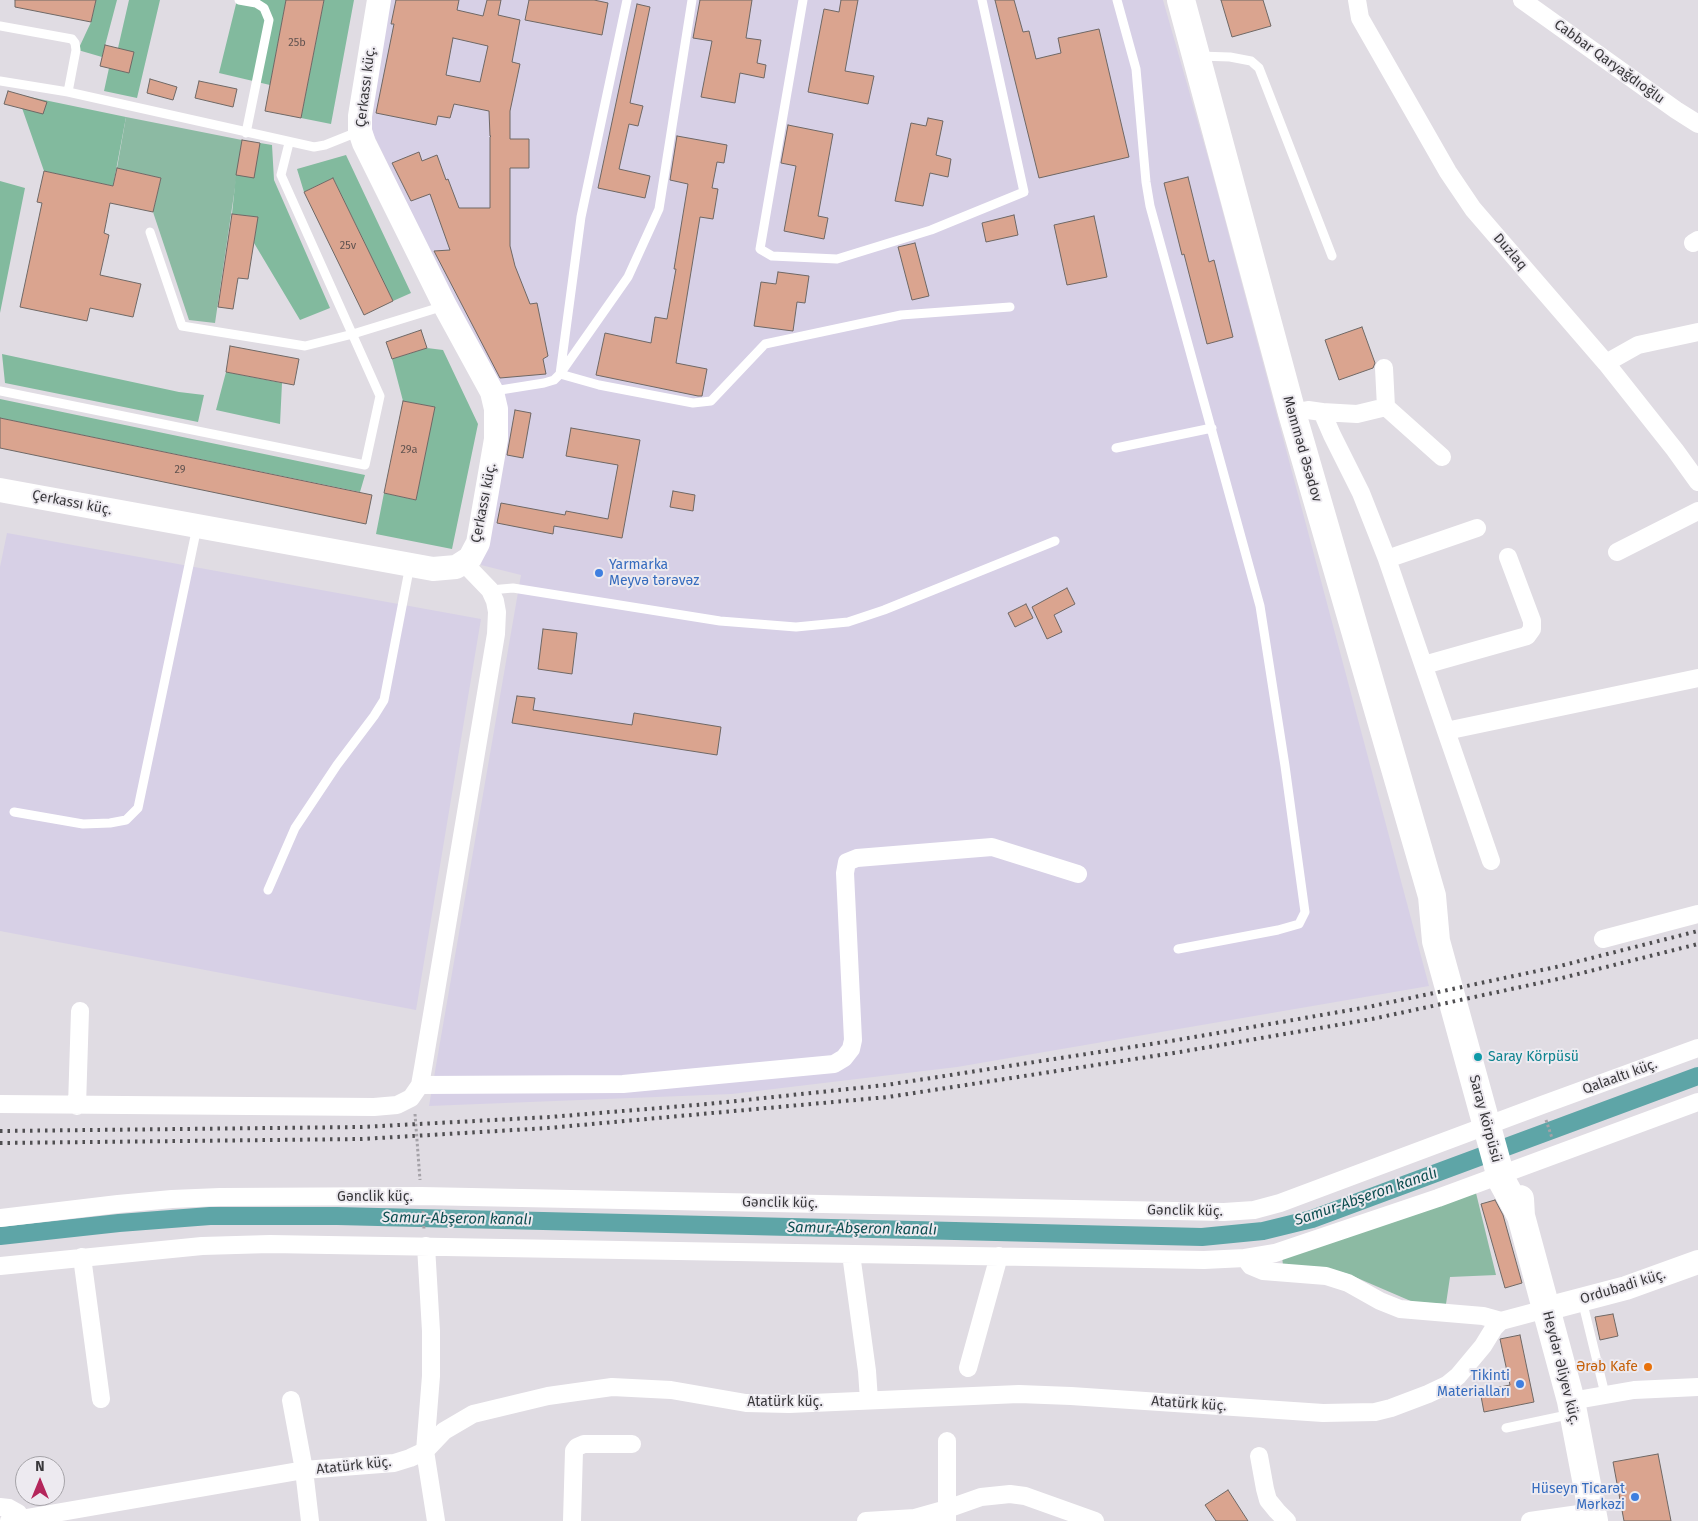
<!DOCTYPE html>
<html>
<head>
<meta charset="utf-8">
<style>
	body { margin:0 }
	#map { position:relative; width:1698px; height:1521px; overflow:hidden; background:#e0dce3; font-family:"Fira Sans",sans-serif }
	canvas { display:block }
	.north { position:absolute; left:15px; top:1456px; width:50px; height:50px; box-sizing:border-box; background:#edeaf0; border:1px solid #a5a3a8; border-radius:50%; rotate:0deg; font-size:14px; font-weight:700; line-height:20px; text-align:center; color:#39383b }
	.north::after { content:''; display:block; margin:auto; width:18px; height:22px; background:#b4265b; clip-path:polygon(50% 0,100% 100%,50% 72%,0 100%) }
</style>
</head>
<body>
<div id="map">
<canvas width="1698" height="1521"></canvas>
<div class="north">N</div>
</div>
<script>
const ctx = document.querySelector('canvas').getContext('2d');
ctx.lineJoin = 'round';
function fillPath(path, color) { ctx.fillStyle = color; ctx.fill(path, 'evenodd'); }
const poly = rows => new Path2D(rows.map(r => 'M' + r).join(''));
function strokePath(path, color, width, dash) { ctx.strokeStyle = color; ctx.lineWidth = width; ctx.lineCap = dash ? 'butt' : 'round'; ctx.setLineDash(dash || []); ctx.stroke(path); }
function drawText(font, color, halo, rows, align = 'center') {
  ctx.font = font + ' "Fira Sans",sans-serif'; ctx.lineWidth = 4; ctx.setLineDash([]); ctx.textBaseline = 'middle'; ctx.strokeStyle = halo; ctx.fillStyle = color; for (const [text, x, y, turn = 0] of rows) {
    ctx.save(); ctx.translate(x, y); ctx.rotate((+turn || 0) * Math.PI / 180); ctx.textAlign = isNaN(turn) ? turn : align; if (halo) ctx.strokeText(text, 0, 0); ctx.fillText(text, 0, 0); ctx.restore();
  }
}
const industrial = poly([
	[388,0,1163,0,1211,168,1429,986,957,1067,732,1094,429,1106,521,575,481,565,506,407,368,123],
	[7,533,481,619,416,1010,0,931,0,567]
]);
const green = poly([
	[126,117,242,140,215,323,189,320,153,212,161,178,117,168],
	[1476,1193,1496,1275,1450,1277,1446,1304,1413,1302,1348,1274,1322,1267,1283,1266,1282,1255]
]);
const forest = poly([
	[96,0,117,0,102,57,78,50,91,22],
	[129,0,160,0,137,98,104,91,109,68,129,73,118,48],
	[237,0,286,0,270,85,219,73],
	[324,0,354,0,331,124,301,118],
	[25,96,126,117,113,186,44,171,22,108],
	[260,143,272,145,274,180,330,308,300,320,254,243,257,217,232,214,236,175],
	[346,155,411,293,393,301,333,178,304,192,297,169],
	[0,181,25,188,0,313],
	[427,348,443,350,478,424,452,549,376,534,384,493,416,500,434,407,403,401,392,359],
	[2,354,179,392,204,395,198,422,5,383],
	[226,372,282,383,280,424,216,410],
	[0,399,365,475,360,492,0,418]
]);
const canal = poly([
	[0,1236,119,1223,210,1216,337,1216,1202,1237,1263,1231,1312,1219,1698,1076]
]);
const building = poly([
	[15,0,96,0,91,22,15,7,15,0],
	[286,0,324,0,301,118,265,111,286,0],
	[396,0,459,0,457,10,483,16,487,0,501,0,498,15,520,20,512,62,520,64,510,111,510,139,529,139,529,168,510,168,510,246,515,266,530,304,537,303,548,356,543,359,546,374,500,378,434,251,450,250,430,194,411,201,392,163,419,152,422,161,437,155,446,180,448,179,459,208,490,208,490,137,491,136,490,136,489,111,454,104,450,118,438,116,436,125,376,113,394,24,391,24,396,0],
	[453,38,488,46,480,82,446,75,453,38],
	[529,0,594,0,608,3,602,35,525,20,529,0],
	[700,0,752,0,746,38,761,40,757,63,766,65,764,78,740,73,735,103,701,97,712,41,693,38,700,0],
	[841,0,858,0,845,71,874,76,868,104,808,92,824,9,839,12,841,0],
	[995,0,1014,0,1023,32,1029,31,1036,59,1061,53,1058,38,1099,29,1129,157,1039,178,995,0],
	[1221,0,1263,0,1271,26,1232,37,1221,0],
	[637,4,650,7,630,103,643,106,638,126,629,124,619,169,650,176,645,198,598,188,637,4],
	[105,45,134,52,129,73,100,66,105,45],
	[150,79,177,87,173,100,147,93,150,79],
	[199,81,237,89,233,107,195,98,199,81],
	[8,91,47,102,43,114,4,104,8,91],
	[928,118,943,121,936,155,951,159,948,177,930,173,923,206,895,201,911,123,926,126,928,118],
	[788,125,833,134,818,216,828,218,824,239,784,231,796,166,781,163,788,125],
	[677,136,727,145,724,163,717,162,712,188,718,189,713,219,700,217,676,363,707,369,702,396,698,396,596,375,605,333,651,343,655,317,667,319,676,269,674,269,688,184,670,180,677,136],
	[242,140,260,143,254,178,236,175,242,140],
	[117,168,161,178,153,212,110,203,104,233,109,235,100,275,141,284,133,317,90,308,87,321,20,307,42,203,37,202,44,171,113,186,117,168],
	[1188,177,1209,262,1214,260,1233,337,1207,344,1184,254,1182,255,1164,183,1188,177],
	[333,178,393,301,364,315,304,192,333,178],
	[232,214,258,217,248,279,238,278,233,309,218,307,232,214],
	[1014,215,1018,235,986,242,982,223,1014,215],
	[1094,216,1107,277,1067,285,1054,225,1094,216],
	[915,243,929,296,912,300,898,247,915,243],
	[778,272,809,276,805,303,797,302,793,331,754,326,761,282,776,284,778,272],
	[1362,327,1375,363,1373,368,1339,380,1325,340,1362,327],
	[421,330,427,348,392,359,386,342,421,330],
	[230,346,299,359,294,385,226,372,230,346],
	[403,401,435,407,416,500,384,493,403,401],
	[515,410,531,413,523,458,507,455,515,410],
	[0,418,372,495,366,524,0,448,0,418],
	[571,428,640,440,622,538,554,526,553,534,497,523,501,503,565,515,566,511,608,519,618,465,566,456,571,428],
	[673,491,695,495,693,511,670,507,673,491],
	[1067,588,1075,604,1054,615,1062,632,1047,639,1032,607,1067,588],
	[1026,604,1033,618,1015,627,1008,613,1026,604],
	[543,629,577,633,572,674,538,669,543,629],
	[517,696,535,698,533,710,632,725,634,713,721,727,717,755,512,723,517,696],
	[1495,1200,1503,1215,1522,1283,1505,1288,1481,1204,1495,1200],
	[1613,1314,1618,1336,1600,1340,1595,1317,1613,1314],
	[1520,1335,1534,1402,1484,1412,1480,1391,1510,1385,1500,1339,1520,1335],
	[1658,1454,1671,1521,1624,1521,1613,1462,1658,1454],
	[1228,1490,1248,1521,1216,1521,1205,1505,1228,1490]
]);
const path = poly([
	[415,1114,420,1180],
	[1546,1120,1552,1138],
	[423,1211,424,1230]
]);
const lane = poly([
	[239,0,256,3,264,8,269,20,246,133],
	[692,0,659,209,628,277,560,374,599,385,693,403,711,401,765,344,901,315,1010,307],
	[803,0,760,249,772,256,837,259,931,230,1024,192,982,0],
	[1117,0,1136,69,1146,182,1150,206,1260,606,1285,766,1305,912,1299,924,1278,930,1178,949],
	[0,26,72,39,75,43,76,50,68,92],
	[1199,56,1230,57,1251,61,1259,68,1332,256],
	[0,81,68,92,314,147,325,145,360,131],
	[150,232,182,326,305,346,353,334,444,306],
	[0,391,365,465,380,396,281,175,289,143],
	[494,391,544,383,554,380,560,374,581,217,627,0],
	[1116,448,1212,428],
	[490,590,513,588,720,621,796,627,848,622,884,610,1055,541],
	[14,812,83,824,110,823,126,820,138,808,197,527],
	[268,890,295,828,337,765,374,716,384,700,410,565],
	[1582,1300,1605,1394],
	[1506,1428,1572,1414]
]);
const street = poly([
	[1357,0,1360,18,1448,172,1473,209,1606,363,1675,450,1698,482],
	[1522,0,1676,110,1698,124],
	[1693,243,1698,240],
	[1606,363,1638,345,1698,332],
	[1384,368,1386,407,1442,457],
	[1322,412,1357,414,1386,407],
	[1292,413,1308,410,1322,412,1332,435,1361,493,1387,559,1446,731,1698,678],
	[1617,552,1698,511],
	[1387,559,1477,528],
	[1424,665,1527,636,1532,629,1532,621,1508,557],
	[1446,731,1491,861],
	[1603,939,1698,914],
	[420,1085,623,1084,834,1064,844,1058,851,1049,853,1040,845,873,847,862,857,858,992,847,1078,874],
	[0,1104,374,1107,397,1105,411,1098,420,1085,423,1068,496,634,497,612,495,601,490,590,464,563],
	[77,1106,80,1011],
	[0,1218,118,1204,172,1199,220,1197,421,1196,1224,1212,1254,1210,1280,1203,1542,1105,1698,1048],
	[426,1246,431,1331,431,1376,425,1451,436,1521],
	[851,1254,867,1371,869,1400],
	[82,1257,101,1399],
	[1245,1258,1275,1253,1438,1198,1698,1102],
	[0,1266,202,1246,270,1244,1204,1260,1245,1258,1251,1266,1263,1271,1326,1276,1348,1283,1380,1301,1400,1309,1483,1316,1501,1321],
	[968,1368,999,1256],
	[291,1400,304,1470,310,1521],
	[1571,1401,1634,1390,1698,1387],
	[1259,1456,1265,1489,1268,1500,1277,1511,1287,1521],
	[0,1507,9,1508,18,1513,23,1521],
	[947,1520,947,1441],
	[9,1521,304,1470,394,1463,410,1458,425,1451,444,1431,473,1414,548,1396,612,1387,671,1390,746,1403,789,1404,1019,1394,1071,1396,1323,1413,1375,1412,1391,1408,1428,1394,1447,1385,1458,1376,1483,1346,1494,1328,1501,1321,1546,1309],
	[572,1521,574,1451,577,1447,584,1444,632,1444],
	[866,1521,915,1518,947,1509,981,1497,1010,1494,1025,1496,1095,1521],
	[1530,1521,1593,1512]
]);
const secondary = poly([
	[0,490,433,569,456,567,470,558,478,543,496,439,496,409,492,392,445,306,364,143,360,131,360,116,379,0],
	[1546,1309,1626,1288,1698,1262]
]);
const primary = poly([
	[1181,0,1292,413,1432,896,1436,941,1502,1181,1521,1216],
	[1520,1199,1521,1216,1571,1401,1594,1521]
]);
const rail = poly([
	[0,1131,362,1127,550,1117,708,1104,886,1085,1177,1040,1368,1007,1556,967,1698,931],
	[0,1143,362,1139,548,1128,888,1097,1180,1052,1372,1019,1558,979,1698,944]
]);
const markers = [
	[599,573,5,"#3f7fe0"],
	[1478,1057,5,"#0f9aa8"],
	[1648,1367,5,"#e8710a"],
	[1520,1384,5,"#3f7fe0"],
	[1635,1497,5,"#3f7fe0"]
];
const numberNames = [
	["25b",297,43],
	["25v",348,246],
	["29a",409,450],
	["29",180,470]
];
const streetNames = [
	["Cabbar Qaryağdıoğlu",1609,62,36],
	["Çerkassı küç.",366,87,-83],
	["Duzlaq",1510,252,49],
	["Məmməd Əsədov",1302,449,74],
	["Çerkassı küç.",72,503,11],
	["Çerkassı küç.",484,503,-79],
	["Qalaaltı küç.",1620,1077,-20],
	["Saray körpüsü",1485,1119,75],
	["Gənclik küç.",375,1197],
	["Gənclik küç.",780,1203,1],
	["Gənclik küç.",1185,1211,1],
	["Ordubadi küç.",1623,1287,-17],
	["Heydər Əliyev küç.",1561,1368,76],
	["Atatürk küç.",785,1402],
	["Atatürk küç.",1189,1404,4],
	["Atatürk küç.",354,1466,-6]
];
const shopNames = [
	["Yarmarka",609,565,"left"],
	["Meyvә tәrәvәz",609,581,"left"],
	["Tikinti",1510,1376],
	["Materialları",1510,1392],
	["Hüseyn Ticarət",1625,1489],
	["Mərkəzi",1625,1505]
];
const cultureNames = [
	["Saray Körpüsü",1488,1057]
];
const foodNames = [
	["Ərəb Kafe",1638,1367]
];
const waterNames = [
	["Samur-Abşeron kanalı",1366,1197,-19],
	["Samur-Abşeron kanalı",457,1219,1],
	["Samur-Abşeron kanalı",862,1229,1]
];
fillPath(industrial, '#d7d0e6');
fillPath(green, '#8cbaa3');
fillPath(forest, '#82ba9e');
strokePath(canal, '#5ea5a7', 18);
fillPath(building, '#daa48f');
strokePath(building, '#6f6865', 1);
strokePath(path, '#a5a2a8', 3, [2.5, 2.5]);
strokePath(lane, '#fff', 9);
strokePath(street, '#fff', 18);
strokePath(secondary, '#fff', 24);
strokePath(primary, '#fff', 28);
strokePath(rail, '#4f4e51', 4, [2.5, 5]);
for (const [x, y, r, color] of markers) { const dot = new Path2D(); dot.arc(x, y, r, 0, 2 * Math.PI); ctx.fillStyle = color; ctx.fill(dot); strokePath(dot, '#edeaf0', 2); }
drawText('11px', '#615350', null, numberNames);
drawText('14px', '#39383b', '#edeaf0', streetNames);
drawText('14px', '#366cbe', '#edeaf0', shopNames, 'right');
drawText('14px', '#0d838f', '#edeaf0', cultureNames, 'left');
drawText('14px', '#c56008', '#edeaf0', foodNames, 'right');
drawText('italic 15px', '#0d4e50', '#edeaf0', waterNames);
</script>
</body>
</html>
